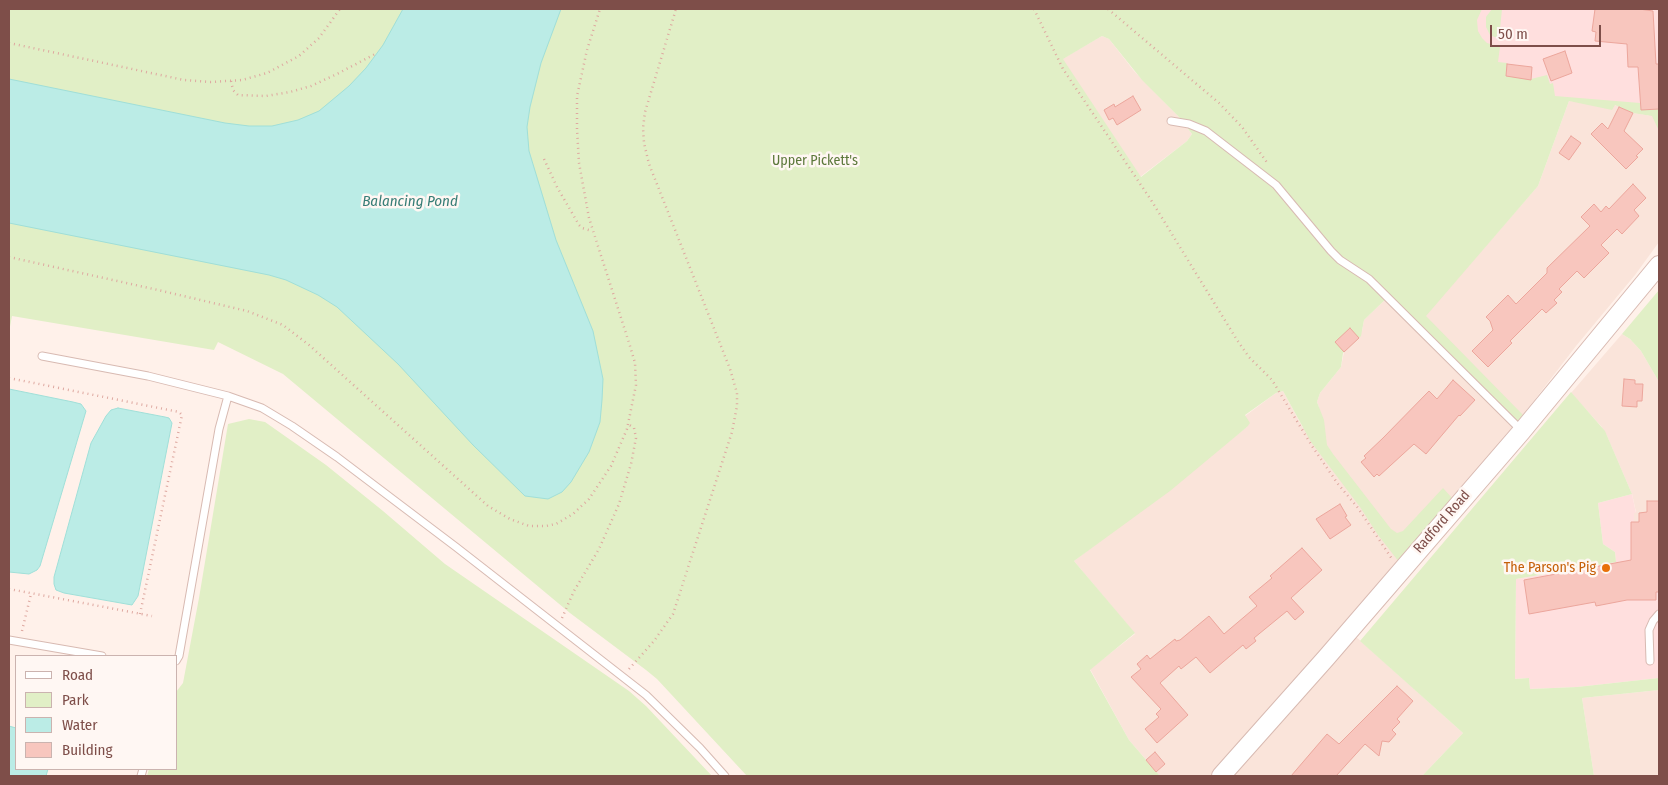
<!DOCTYPE html>
<html>
<head>
<meta charset="utf-8">
<style>
	body { margin:0 }
	#map { position:relative; width:1668px; height:785px; overflow:hidden; background:#fff1ea; font-family:"Fira Sans Condensed",sans-serif }
	canvas { display:block }
	.frame { position:absolute; inset:0; border:10px solid #7e4e49; pointer-events:none }
	.legend { position:absolute; left:15px; top:655px; width:162px; height:115px; box-sizing:border-box; background:#fff7f3; border:1px solid #cbb3af; margin:0; padding:6px 9px; list-style:none; font-size:15px; color:#7e4e49 }
	.legend li { display:flex; align-items:center; gap:10px; height:25px }
	.legend b { width:25px; border:1px solid #cbb3af }
	.scale { position:absolute; left:1490px; top:25px; width:111px; height:22px; box-sizing:border-box; border:2px solid #7e4e49; border-top:0; padding-left:6px; font-size:15px; line-height:18px; white-space:nowrap; color:#7e4e49; -webkit-text-stroke:4px #fff7f3; paint-order:stroke }
</style>
</head>
<body>
<div id="map">
<canvas width="1668" height="785"></canvas>
<div class="frame"></div>
<ul class="legend">
<li><b style="height:6px;background:#fff"></b>Road</li>
<li><b style="height:14px;background:#e1efc6"></b>Park</li>
<li><b style="height:14px;background:#bbece6"></b>Water</li>
<li><b style="height:14px;background:#f8c6be"></b>Building</li>
</ul>
<div class="scale">50 m</div>
</div>
<script>
const ctx = document.querySelector('canvas').getContext('2d');
ctx.lineJoin = 'round';
function fillPath(path, color) { ctx.fillStyle = color; ctx.fill(path, 'evenodd'); }
const poly = rows => new Path2D(rows.map(r => 'M' + r).join(''));
function strokePath(path, color, width, dash) { ctx.strokeStyle = color; ctx.lineWidth = width; ctx.lineCap = dash ? 'butt' : 'round'; ctx.setLineDash(dash || []); ctx.stroke(path); }
function drawText(font, color, halo, rows, align = 'center') {
  ctx.font = font + ' "Fira Sans Condensed",sans-serif'; ctx.lineWidth = 5; ctx.setLineDash([]); ctx.textBaseline = 'middle'; ctx.strokeStyle = halo; ctx.fillStyle = color; for (const [text, x, y, turn = 0] of rows) {
    ctx.save(); ctx.translate(x, y); ctx.rotate((+turn || 0) * Math.PI / 180); ctx.textAlign = isNaN(turn) ? turn : align; if (halo) ctx.strokeText(text, 0, 0); ctx.fillText(text, 0, 0); ctx.restore();
  }
}
const residential = poly([
	[1102,36,1109,39,1134,71,1179,117,1192,134,1187,141,1140,177,1062,59],
	[1569,101,1615,105,1633,113,1659,117,1659,242,1635,275,1576,346,1523,415,1344,626,1463,733,1422,776,1160,776,1129,740,1090,669,1135,634,1074,561,1247,427,1245,416,1276,393,1283,391,1303,428,1319,407,1317,402,1320,393,1341,367,1344,352,1362,331,1364,320,1390,295,1418,323,1538,186],
	[1622,334,1630,339,1641,351,1659,382,1659,527,1645,527,1634,522,1634,513,1636,512,1632,494,1607,436,1601,426,1571,393],
	[1659,690,1659,776,1594,776,1582,698]
]);
const commercial = poly([
	[1439,9,1659,9,1659,117,1633,113,1615,105,1612,110,1488,84],
	[1632,494,1636,513,1634,513,1634,522,1645,521,1646,527,1659,527,1659,678,1577,687,1530,689,1529,678,1515,679,1516,579,1616,562,1615,552,1603,544,1598,503]
]);
const green = poly([
	[9,9,1482,9,1477,20,1478,31,1482,38,1487,43,1500,47,1498,62,1507,63,1506,76,1531,79,1547,75,1550,84,1553,83,1555,96,1640,103,1641,110,1659,109,1659,131,1652,116,1633,113,1615,105,1612,110,1569,101,1538,186,1426,316,1523,415,1517,422,1390,295,1364,320,1361,336,1343,353,1341,367,1320,393,1317,402,1324,420,1327,445,1333,454,1391,529,1397,533,1403,531,1443,488,1452,498,1399,562,1378,535,1360,507,1311,442,1283,391,1276,393,1245,415,1250,423,1247,427,1170,491,1074,561,1135,633,1090,670,1129,740,1160,776,747,776,657,679,646,670,570,613,283,374,218,342,214,350,12,316,9,332],
	[1102,36,1109,39,1142,80,1179,117,1192,134,1187,141,1141,177,1063,59],
	[1492,9,1502,9,1499,39,1490,35,1486,27,1486,17],
	[1659,290,1659,382,1641,351,1630,339,1622,334],
	[1571,392,1605,431,1632,494,1598,503,1603,544,1615,552,1616,562,1516,579,1515,679,1529,678,1530,689,1577,687,1659,678,1659,690,1582,698,1594,776,1422,776,1463,733,1360,641],
	[249,419,265,422,326,465,383,511,445,564,629,691,646,706,712,776,147,776,149,769,176,769,176,692,183,683,199,598,228,424]
]);
const water = poly([
	[403,9,561,9,541,63,530,107,527,127,529,151,556,240,593,331,603,379,602,400,600,422,589,452,571,482,562,492,548,499,525,496,473,445,398,364,337,307,318,295,286,280,269,275,9,223,9,79,225,123,249,126,272,126,298,120,319,111,349,86,366,68,383,45,403,9],
	[9,389,73,402,81,404,86,411,40,566,37,570,29,574,9,572,9,389],
	[118,408,165,417,169,418,172,423,138,596,132,605,64,593,56,590,54,584,54,577,91,443,106,416,111,410,118,408],
	[9,726,16,728,16,769,48,769,46,776,9,776,9,726]
]);
const building = poly([
	[1595,9,1639,9,1653,11,1656,64,1659,64,1659,109,1641,110,1638,67,1628,67,1627,44,1595,41,1596,32,1592,31,1595,9],
	[1565,51,1572,73,1551,81,1543,59,1565,51],
	[1507,64,1532,67,1531,80,1506,76,1507,64],
	[1133,96,1141,110,1117,125,1113,118,1109,120,1104,110,1114,104,1115,107,1133,96],
	[1619,107,1633,113,1624,131,1643,149,1636,156,1638,157,1626,169,1591,134,1602,123,1608,129,1619,107],
	[1571,136,1581,143,1569,160,1559,153,1571,136],
	[1633,184,1646,198,1634,210,1639,216,1622,234,1617,229,1601,245,1609,253,1584,278,1577,271,1559,289,1562,292,1554,300,1557,303,1546,313,1542,309,1510,341,1512,343,1488,367,1472,351,1493,330,1490,321,1486,317,1508,295,1516,304,1547,273,1547,268,1590,226,1581,217,1594,204,1601,212,1606,206,1609,209,1633,184],
	[1350,328,1359,338,1344,352,1335,342,1350,328],
	[1624,379,1635,380,1635,384,1643,384,1642,401,1637,401,1637,407,1622,406,1624,379],
	[1453,380,1475,400,1460,416,1459,415,1426,454,1414,444,1379,476,1377,474,1374,477,1361,462,1366,458,1364,456,1383,438,1429,391,1437,399,1453,380],
	[1647,501,1659,501,1659,592,1656,592,1656,600,1627,600,1596,606,1595,602,1529,614,1524,580,1631,560,1631,522,1639,522,1639,513,1647,512,1647,501],
	[1340,504,1347,516,1345,517,1351,525,1330,539,1316,519,1340,504],
	[1302,548,1322,570,1291,598,1304,612,1295,620,1287,611,1254,638,1256,641,1246,649,1243,645,1210,673,1196,657,1181,669,1179,666,1160,683,1188,715,1157,743,1145,729,1159,717,1156,714,1161,709,1131,677,1141,669,1137,664,1147,655,1150,659,1175,639,1176,641,1180,640,1209,616,1224,634,1257,606,1249,597,1272,578,1270,576,1302,548],
	[1397,686,1413,701,1397,719,1400,722,1392,730,1396,734,1389,742,1382,741,1379,756,1365,744,1336,776,1291,776,1327,734,1339,744,1397,686],
	[1155,752,1165,764,1156,772,1146,760,1155,752]
]);
const path = poly([
	[1034,9,1063,69,1151,200,1237,340,1249,357,1272,380,1312,446,1338,484,1358,508,1392,559],
	[1108,9,1219,103,1242,127,1268,164],
	[9,43,184,80,211,82,242,80,267,73,299,56,319,38,340,9],
	[231,81,233,90,238,95,266,96,290,92,311,86,337,74,377,53],
	[544,159,557,187,579,225,582,228,592,231],
	[9,257,158,290,247,311,283,325,309,345,488,506,510,519,529,526,546,526,556,524,573,514,589,499,611,466,627,429,636,385,635,363,630,346,589,218,579,163,577,129,577,96,587,50,600,9],
	[9,378,179,412,182,415,140,614],
	[9,589,152,616],
	[562,618,574,591,599,549,619,504,631,464,636,438,634,428,628,424],
	[22,631,31,594],
	[629,669,654,641,673,614,732,432,737,406,737,393,730,369,649,164,644,143,643,128,645,112,676,9]
]);
const service = poly([
	[1171,121,1189,124,1206,131,1276,185,1331,251,1340,260,1369,279,1522,431],
	[42,356,148,376,228,396],
	[9,640,102,656],
	[176,661,179,656,219,429,228,396,262,408,292,426,337,457,456,547,646,695,700,748,725,776],
	[1650,661,1649,630,1653,621,1659,614],
	[141,776,143,769]
]);
const tertiary = poly([
	[1221,776,1326,658,1522,431,1659,265]
]);
const markers = [
	[1606,568,5,"#e8710a"]
];
const parkNames = [
	["Upper Pickett's",815,161]
];
const streetNames = [
	["Radford Road",1442,522,-49]
];
const foodNames = [
	["The Parson's Pig",1596,568]
];
const waterNames = [
	["Balancing Pond",410,202]
];
fillPath(residential, '#fae4da');
fillPath(commercial, '#ffdfde');
fillPath(green, '#e1efc6');
fillPath(water, '#bbece6');
strokePath(water, '#a0dfd8', 1);
fillPath(building, '#f8c6be');
strokePath(building, '#eca69c', 1);
strokePath(service, '#d8bab2', 9);
strokePath(tertiary, '#d8bab2', 20);
strokePath(path, '#dea8a0', 2.5, [1, 4]);
strokePath(service, '#fff', 7);
strokePath(tertiary, '#fff', 18);
for (const [x, y, r, color] of markers) { const dot = new Path2D(); dot.arc(x, y, r, 0, 2 * Math.PI); ctx.fillStyle = color; ctx.fill(dot); strokePath(dot, '#fff7f3', 2); }
drawText('14px', '#5c783a', '#fff7f3', parkNames);
drawText('14px', '#7e4e49', '#fff7f3', streetNames);
drawText('14px', '#c56008', '#fff7f3', foodNames, 'right');
drawText('italic 15px', '#377d76', '#fff7f3', waterNames);
</script>
</body>
</html>
